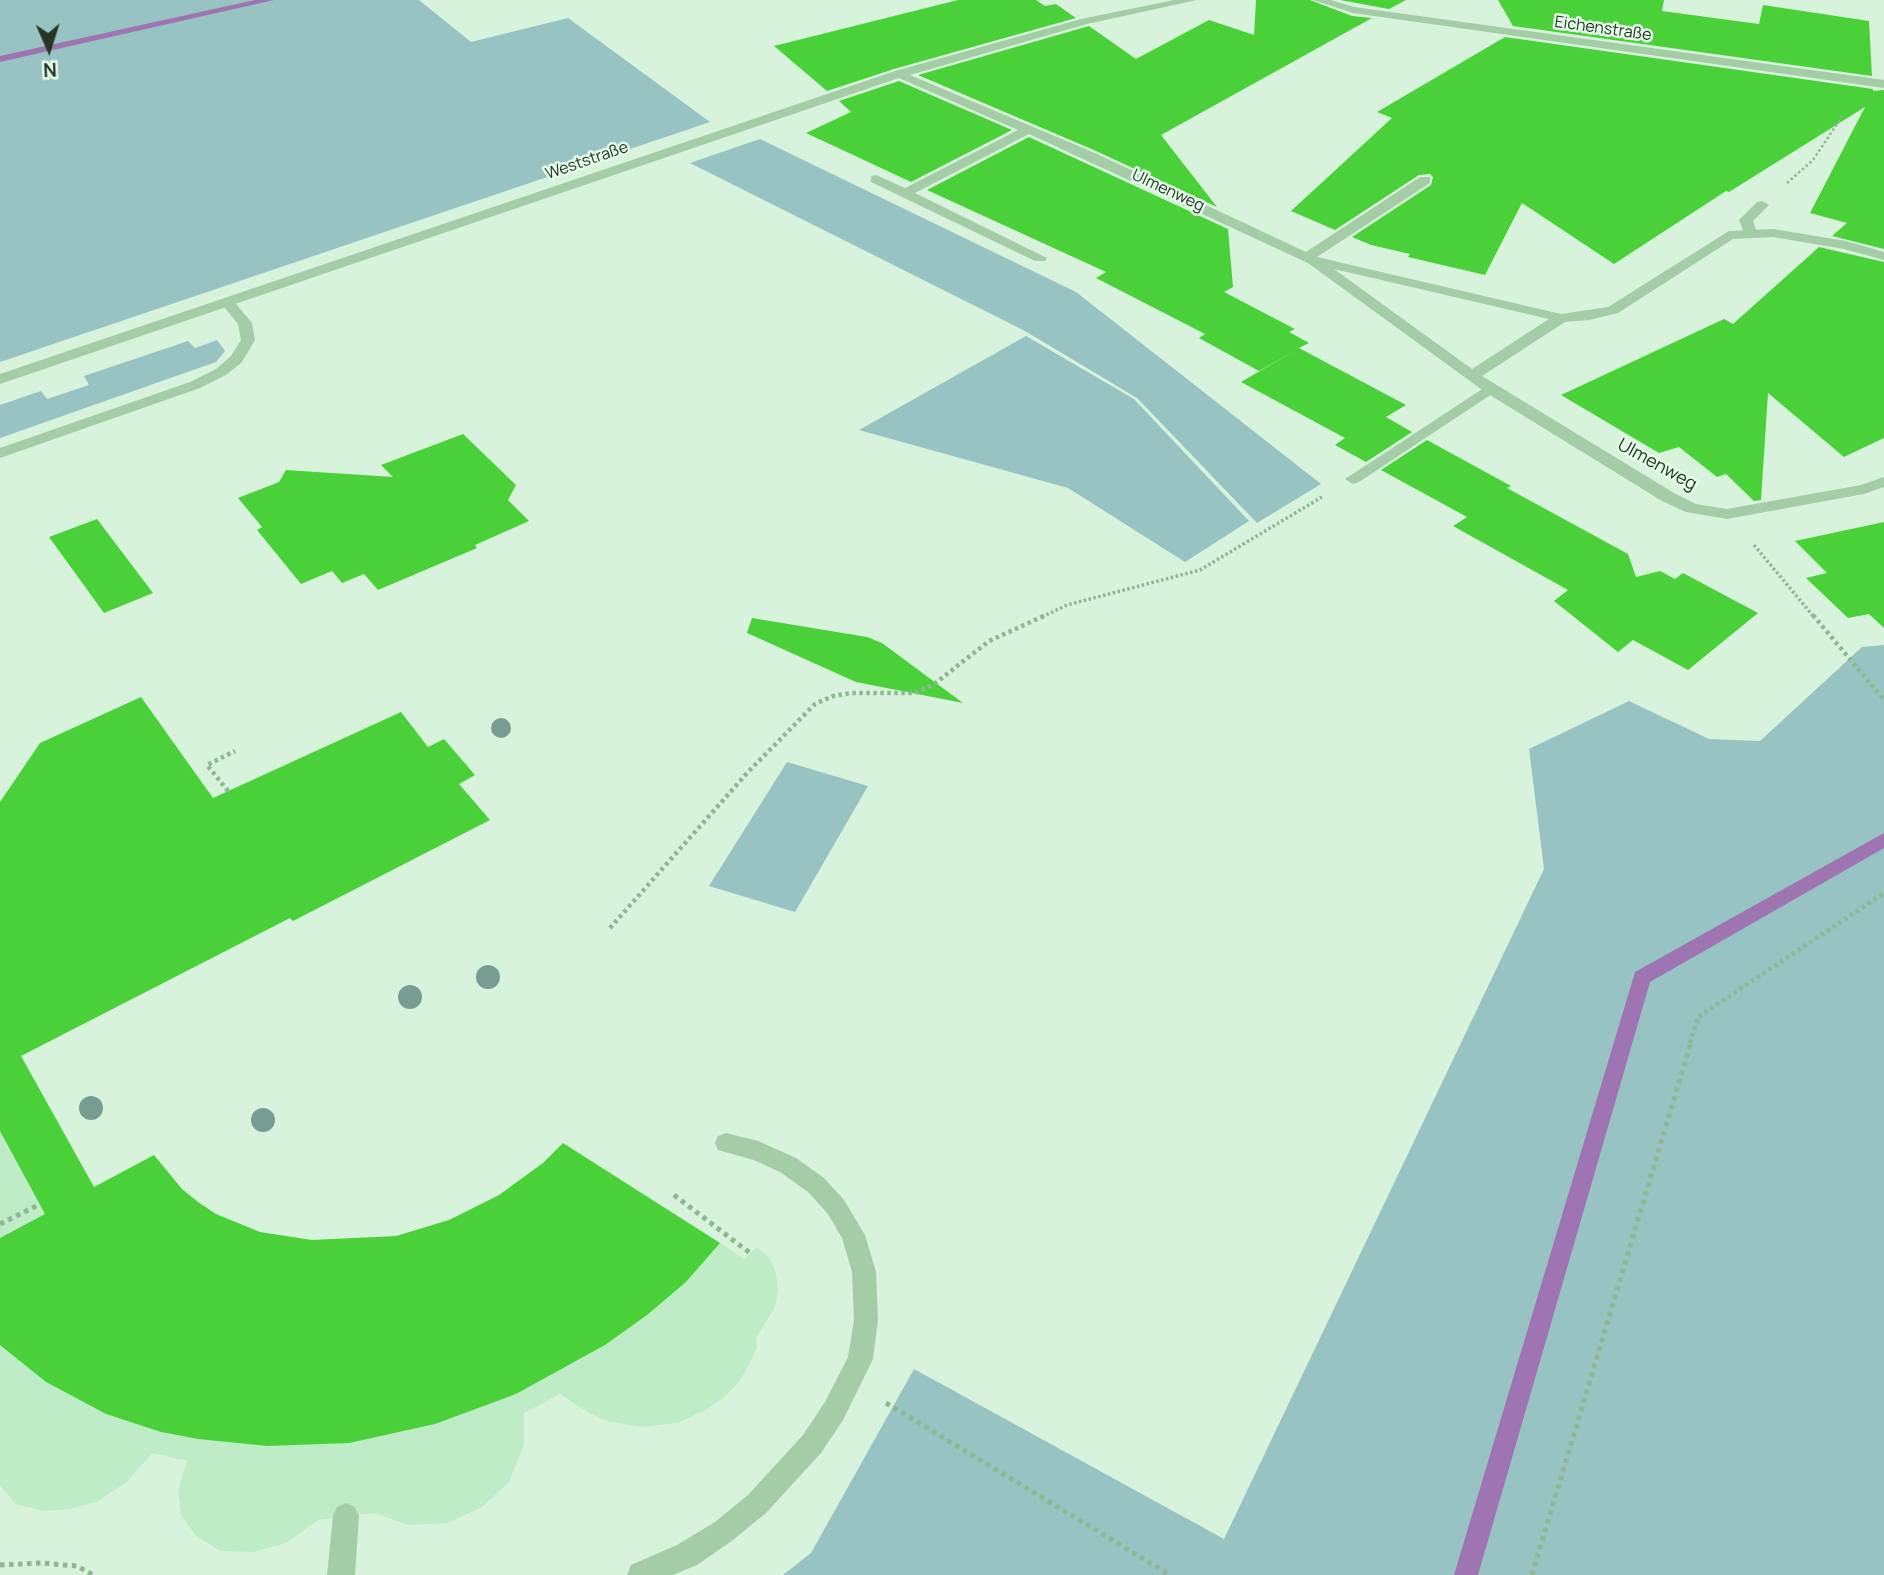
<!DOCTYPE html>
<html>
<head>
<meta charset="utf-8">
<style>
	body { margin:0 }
	#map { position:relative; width:1884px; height:1575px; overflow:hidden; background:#d8f3dc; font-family:Manrope,sans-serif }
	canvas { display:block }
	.north { position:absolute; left:14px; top:14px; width:70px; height:70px; -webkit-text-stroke:5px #e4fbe8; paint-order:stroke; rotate:177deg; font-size:19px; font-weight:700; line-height:28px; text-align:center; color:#263625 }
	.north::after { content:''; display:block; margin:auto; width:24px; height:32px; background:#263625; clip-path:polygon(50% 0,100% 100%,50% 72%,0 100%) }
</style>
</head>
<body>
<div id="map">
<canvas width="1884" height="1575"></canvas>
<div class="north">N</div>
</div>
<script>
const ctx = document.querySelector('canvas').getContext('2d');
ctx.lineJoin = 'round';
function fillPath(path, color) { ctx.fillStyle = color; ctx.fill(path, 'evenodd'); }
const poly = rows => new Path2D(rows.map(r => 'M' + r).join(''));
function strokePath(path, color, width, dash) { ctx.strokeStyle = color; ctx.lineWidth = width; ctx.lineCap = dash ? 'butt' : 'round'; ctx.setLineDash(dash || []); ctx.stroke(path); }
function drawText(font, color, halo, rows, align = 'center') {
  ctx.font = font + ' Manrope,sans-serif'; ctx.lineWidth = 5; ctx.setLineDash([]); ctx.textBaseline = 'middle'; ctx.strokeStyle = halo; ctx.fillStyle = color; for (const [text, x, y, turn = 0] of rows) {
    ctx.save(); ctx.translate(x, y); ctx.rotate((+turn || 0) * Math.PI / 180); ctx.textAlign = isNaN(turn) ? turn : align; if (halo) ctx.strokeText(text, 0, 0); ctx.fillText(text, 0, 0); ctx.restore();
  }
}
const green = poly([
	[0,0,419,0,471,42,568,18,710,122,0,362],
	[760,139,1076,292,1321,484,1257,523,1137,398,1025,331,690,163],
	[1026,336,1134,399,1249,521,1185,562,1068,488,859,430],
	[217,340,225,351,216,362,0,438,0,405,41,391,47,399,89,385,84,376,188,341,195,348],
	[1884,645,1884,1575,783,1575,811,1553,914,1369,1224,1539,1544,869,1529,749,1629,701,1709,739,1760,741,1862,647],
	[787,762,868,786,795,912,709,886]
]);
const plaza = poly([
	[0,1131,45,1214,0,1238],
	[720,1243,744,1259,757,1247,769,1257,776,1272,778,1291,775,1307,756,1338,757,1347,749,1365,738,1383,723,1398,704,1411,677,1423,643,1427,610,1422,587,1412,560,1394,524,1413,524,1444,509,1482,482,1507,448,1523,408,1525,375,1513,346,1516,318,1520,286,1543,254,1552,221,1551,196,1536,181,1515,178,1490,187,1461,152,1453,128,1481,98,1501,71,1509,43,1511,16,1504,0,1485,0,1344,46,1382,106,1414,161,1432,199,1439,267,1446,516,1394,605,1345,647,1315,686,1282]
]);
const stream = poly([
	[255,0,274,0,0,62,0,56,255,0],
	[1884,833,1884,848,1650,982,1478,1575,1454,1575,1635,972,1884,833]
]);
const building = poly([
	[958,0,1036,0,1045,6,1056,4,1076,18,894,69,827,91,774,46],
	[1256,0,1310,0,1352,16,1372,18,1161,135,1217,207,1096,151,918,75,1089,26,1136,59,1209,20,1254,35],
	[1340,0,1406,0,1389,9],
	[1498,0,1664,0,1662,11,1759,24,1763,5,1869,21,1872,76,1513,26],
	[1505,37,1873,89,1873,91,1884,90,1884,249,1832,236,1847,223,1810,213,1865,107,1729,192,1726,191,1614,264,1522,203,1485,275,1408,257,1410,254,1371,245,1352,237,1431,185,1433,177,1430,174,1419,175,1335,230,1291,211,1392,118,1377,112],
	[899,81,1012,130,911,182,806,133,851,112,839,101],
	[1029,137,1228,229,1233,287,1224,292,1295,329,1289,332,1309,343,1299,348,1406,405,1386,417,1412,432,1366,462,1335,445,1345,438,1241,382,1296,350,1259,371,1199,338,1205,334,1096,278,1106,272,927,190],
	[1819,247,1884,262,1884,438,1844,457,1768,393,1761,500,1754,501,1726,474,1717,477,1679,447,1659,453,1561,395,1724,319,1733,324],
	[463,434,516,485,508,500,529,521,475,545,477,548,378,590,364,574,342,583,332,571,301,584,257,530,262,527,238,498,279,482,286,470,393,477,381,465],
	[1427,440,1511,486,1507,488,1628,554,1636,577,1660,571,1675,579,1683,573,1758,613,1688,670,1633,640,1618,652,1554,601,1568,590,1453,526,1467,517,1381,470],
	[97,519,153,593,104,613,49,537],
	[1884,522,1884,628,1869,614,1848,618,1806,578,1827,573,1795,541],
	[752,618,867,637,882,643,963,703,856,682,747,633],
	[141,697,213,798,401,712,428,747,444,739,475,775,459,784,490,820,293,921,290,918,21,1056,94,1187,154,1155,182,1189,198,1202,216,1214,260,1232,312,1240,396,1236,449,1220,499,1195,543,1163,563,1143,720,1243,686,1282,647,1315,605,1345,516,1394,435,1424,349,1443,267,1446,198,1439,161,1432,106,1414,46,1382,0,1345,0,1238,45,1214,0,1131,0,802,40,743]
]);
const pathFar3 = poly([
	[1787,183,1813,160,1843,115]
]);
const pathFar2 = poly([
	[1754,545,1814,617],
	[1042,617,1067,605,1200,570,1322,497]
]);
const pathFar1 = poly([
	[1813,615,1884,700],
	[228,791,207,765,235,751],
	[610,928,748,772,815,704,833,696,851,693,915,693,933,685,989,641,1046,615],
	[1690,1043,1698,1017,1884,893]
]);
const path = poly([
	[674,1195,750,1253],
	[0,1224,40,1204],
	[886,1403,1170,1575],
	[0,1565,41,1563,77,1566,93,1575],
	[1532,1575,1691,1042]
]);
const service = poly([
	[1762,201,1769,205,1753,221,1757,232,1755,235,1745,235,1739,220,1757,202,1762,201],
	[227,298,232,299,252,323,255,340,242,362,226,375,200,388,0,458,0,448,190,382,216,369,231,356,241,340,238,324,220,302,227,298],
	[1490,384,1495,386,1498,389,1495,392,1359,482,1353,484,1345,479,1490,384]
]);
const pedestrian = poly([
	[726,1133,758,1141,796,1158,824,1178,844,1200,865,1235,876,1272,878,1320,873,1359,843,1420,821,1453,766,1513,733,1540,697,1565,673,1575,627,1575,631,1565,677,1545,715,1522,748,1495,803,1435,825,1402,848,1357,854,1320,852,1272,842,1238,828,1214,808,1192,780,1172,754,1160,718,1150,715,1143,718,1136,726,1133],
	[346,1503,355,1507,359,1516,355,1575,327,1575,333,1516,337,1507,346,1503]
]);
const minor = poly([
	[1174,0,1197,0,1087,24,910,75,1095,153,1306,252,1420,177,1430,177,1430,183,1317,257,1561,314,1608,307,1729,231,1773,229,1846,241,1884,252,1884,260,1844,249,1773,237,1733,239,1618,313,1589,320,1565,322,1482,376,1674,493,1696,504,1727,509,1861,485,1884,477,1884,487,1864,494,1727,519,1686,512,1662,501,1485,392,1308,263,1029,134,915,193,1047,258,1045,261,1035,261,871,182,871,176,876,175,905,188,1018,130,899,78,0,384,0,374,895,71,1081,19,1174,0],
	[1334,269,1549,319,1472,369,1334,269],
	[1313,0,1331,0,1354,7,1884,80,1884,88,1353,13,1313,0]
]);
const trees = [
	[501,728,10],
	[488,977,12],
	[410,997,12],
	[91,1108,12],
	[263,1120,12]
];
const farStreetnames = [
	["Eichenstraße",1603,29,8],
	["Weststraße",587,161,-19],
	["Ulmenweg",1168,191,25]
];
const streetNames = [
	["Ulmenweg",1657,465,29]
];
fillPath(green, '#97c3c2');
fillPath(plaza, '#bdecc7');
fillPath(stream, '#9f74b2');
fillPath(building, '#4ad039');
strokePath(pathFar3, '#8db890', 2.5, [2.5, 2.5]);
strokePath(pathFar2, '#8db890', 3.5, [2.5, 2.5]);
strokePath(pathFar1, '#8db890', 4.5, [3.5, 3.5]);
strokePath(path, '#8db890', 5, [4.5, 4.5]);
fillPath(service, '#a3cca7');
fillPath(pedestrian, '#a3cca7');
fillPath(minor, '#a3cca7');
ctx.fillStyle = '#779d92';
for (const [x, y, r] of trees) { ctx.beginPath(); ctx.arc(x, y, r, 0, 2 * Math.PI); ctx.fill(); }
drawText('16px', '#263625', '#e4fbe8', farStreetnames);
drawText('18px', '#263625', '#e4fbe8', streetNames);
</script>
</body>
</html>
